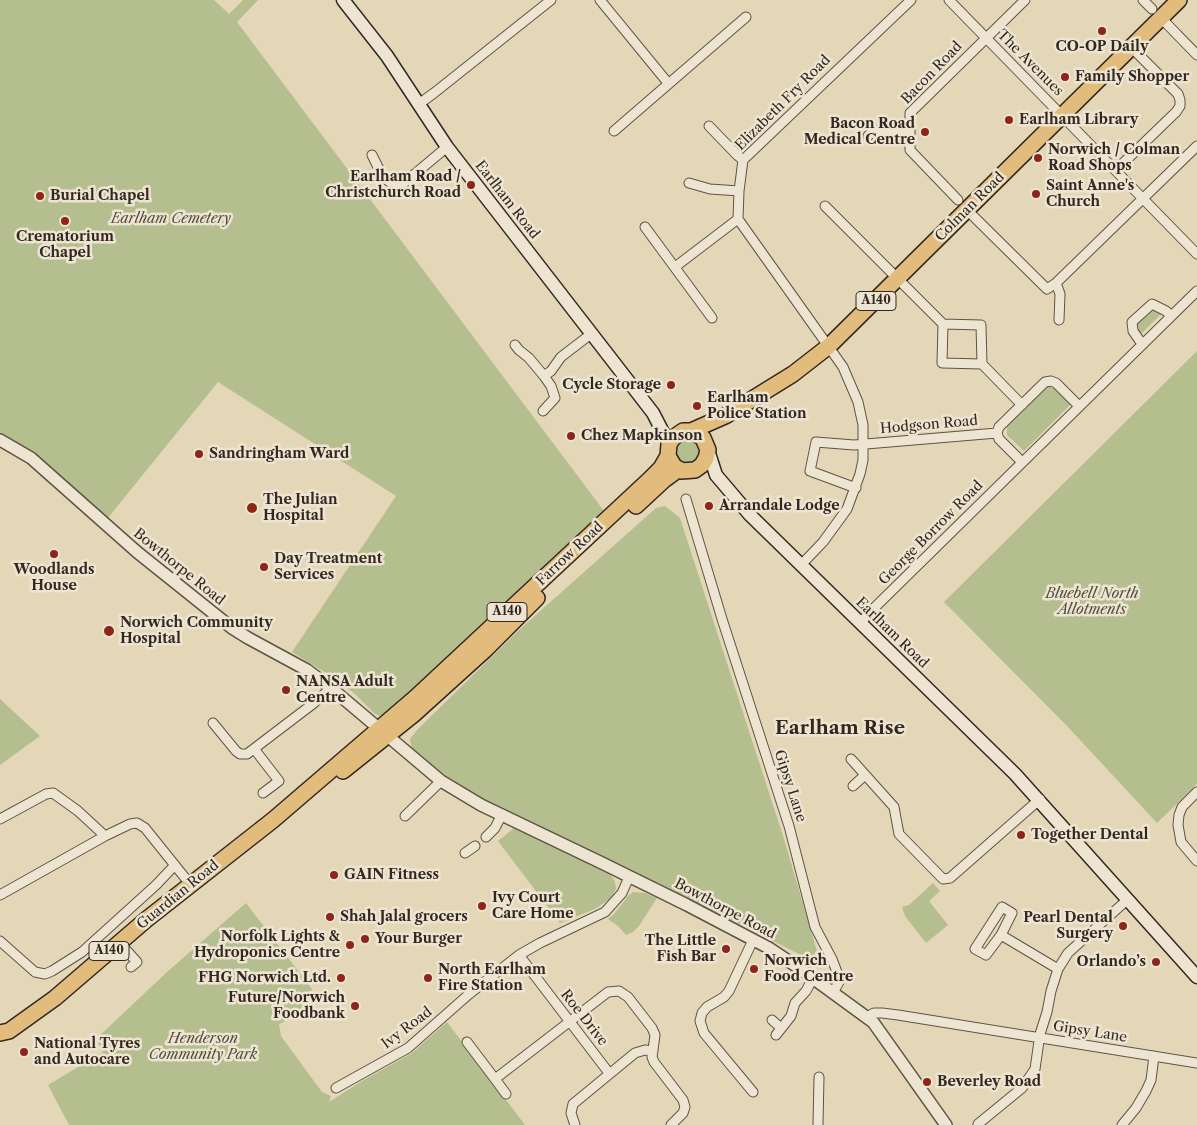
<!DOCTYPE html>
<html>
<head>
<meta charset="utf-8">
<style>
	body { margin:0 }
	canvas { display:block; background:#e4d7b8 }
</style>
</head>
<body>
<canvas width="1197" height="1125"></canvas>
<script>
const ctx = document.querySelector('canvas').getContext('2d');
ctx.lineJoin = 'round';
function fillPath(path, color) { ctx.fillStyle = color; ctx.fill(path, 'evenodd'); }
const poly = rows => new Path2D(rows.map(r => 'M' + r).join(''));
function strokePath(path, color, width, dash) { ctx.strokeStyle = color; ctx.lineWidth = width; ctx.lineCap = dash ? 'butt' : 'round'; ctx.setLineDash(dash || []); ctx.stroke(path); }
function drawText(font, color, halo, rows, align = 'center') {
  ctx.font = font + ' "Libre Caslon Text",serif'; ctx.lineWidth = 5; ctx.setLineDash([]); ctx.textBaseline = 'middle'; ctx.strokeStyle = halo; ctx.fillStyle = color; for (const [text, x, y, turn = 0] of rows) {
    ctx.save(); ctx.translate(x, y); ctx.rotate((+turn || 0) * Math.PI / 180); ctx.textAlign = isNaN(turn) ? turn : align; if (halo) ctx.strokeText(text, 0, 0); ctx.fillText(text, 0, 0); ctx.restore();
  }
}
const green = poly([
	[0,0,214,0,229,14,243,0,258,0,237,22,604,511,386,713,379,716,374,713,354,693,326,673,292,652,396,496,218,382,107,519,41,459,0,434],
	[1150,308,1163,312,1139,336,1134,324],
	[1197,351,1197,784,1157,823,1068,727,944,602],
	[1051,381,1061,381,1077,398,1024,451,1007,435,1007,424],
	'675 451a13 13 0 1 1 26 0a13 13 0 1 1-26 0Z',
	[665,506,680,518,784,839,821,965,629,869,492,805,442,775,412,749,410,739,417,730,519,630,656,508],
	[0,699,40,736,0,765],
	[514,828,611,875,615,882,616,889,611,898,595,909,560,923,498,841],
	[933,883,940,891,929,901,948,925,926,943,905,916,902,907,909,905],
	[633,892,645,893,657,898,639,926,633,932,626,935,618,926,608,919,614,914,628,896],
	[246,903,312,989,296,1017,285,1014,284,1022,279,1024,281,1036,322,1092,331,1096,329,1102,362,1081,412,1053,447,1022,525,1125,69,1125,48,1085,103,1052,96,1039,167,972]
]);
const minor = poly([
	[600,0,668,83],
	[949,0,1197,254],
	[1143,0,1152,9],
	[1162,19,1197,55],
	[419,104,434,93,551,0],
	[709,126,737,155,743,160],
	[614,131,746,17],
	[868,136,873,131,909,131],
	[372,155,383,177,398,188,447,147],
	[1116,170,1176,112,1180,106,1180,100,1178,94,1132,48],
	[689,183,710,189,739,191],
	[958,200,910,150,910,113,1025,0],
	[825,206,943,324],
	[967,210,1047,289,1056,283,1197,146],
	[645,227,712,318],
	[675,267,738,219],
	[1056,283,1060,294,1059,320],
	[1142,344,1133,331,1132,322,1152,304,1166,311,1171,316],
	[515,345,519,350,529,358,544,376,551,371,561,357,591,334],
	[982,364,942,363,943,324,981,325,982,364,1022,405],
	[543,411,555,398,551,386,544,376],
	[1022,462,999,439,997,433,999,427,1045,382,1051,381,1056,383,1079,406],
	[856,488,810,471,816,442,854,445,997,433],
	[686,499,722,619,789,826,815,927,832,959,840,980,833,993],
	[801,565,823,542,847,509,860,474,863,460,863,425,858,402,843,367,738,219,739,191,743,160,911,0],
	[861,623,867,615,1197,291],
	[213,723,236,751,240,754,247,754,314,703,331,688],
	[255,750,279,781,263,793],
	[851,759,894,807,899,834,943,879,950,878,1040,799],
	[853,786,865,775],
	[1197,792,1182,807,1179,815,1178,825,1181,842,1197,861],
	[405,816,441,781],
	[0,819,46,794,53,793,78,811,105,836,130,824,137,823,145,828,190,884],
	[486,837,495,828,502,814],
	[465,853,475,846],
	[0,895,105,836],
	[1002,907,1012,913,1001,935,986,955,975,949,1002,907],
	[1001,935,1058,969],
	[753,940,729,991,724,997,707,1007,702,1013,700,1021,704,1033,753,1092],
	[0,941,35,972,45,974,52,971,82,952,156,885,175,865],
	[119,942,137,962,131,967],
	[519,955,609,1073],
	[867,1017,874,1013,882,1013,898,1015,1197,1063],
	[772,1020,781,1028],
	[776,1035,791,1016,795,1003,806,991,813,978],
	[467,1042,495,1079,608,992,619,991,628,997,652,1028,655,1035,652,1057,654,1062,683,1100,685,1107,683,1113,671,1125],
	[495,1079,506,1094],
	[336,1088,408,1048,468,995,519,955,540,943,605,912,622,893,629,877],
	[978,1124,1022,1088,1035,1069,1040,1034,1047,1012,1051,991,1058,969,1068,953,1127,900],
	[575,1125,571,1113,573,1104,635,1053,645,1050,653,1051],
	[818,1125,819,1077],
	[1122,1125,1136,1108,1146,1091,1151,1080,1154,1056]
]);
const tertiary = poly([
	[0,440,31,458,137,552,232,628,248,638,307,670,331,688,441,781,481,805,604,864,687,905,769,948,799,968,873,1022,946,1125]
]);
const secondary = poly([
	[343,0,387,56,447,147,653,413,669,444],
	[708,450,716,475,750,515,1015,774,1197,977]
]);
const trunk = poly([
	[691,431,703,438,708,450,706,458,702,465,695,470,681,471,674,466,668,456,669,444,673,438,683,431,691,431,725,416,793,374,829,346,1179,0],
	[636,506,664,480,679,469],
	[343,771,413,715,486,649,537,598],
	[0,1033,9,1031,55,998,147,919,273,820,415,698,649,480,661,468,668,456]
]);
const markers = [
	[1102,31,5,"#8f2418"],
	[1065,77,5,"#8f2418"],
	[1009,120,5,"#8f2418"],
	[925,132,5,"#8f2418"],
	[1038,158,5,"#8f2418"],
	[471,185,5,"#8f2418"],
	[1036,194,5,"#8f2418"],
	[40,196,5,"#8f2418"],
	[65,221,5,"#8f2418"],
	[671,385,5,"#8f2418"],
	[697,406,5,"#8f2418"],
	[571,436,5,"#8f2418"],
	[199,454,5,"#8f2418"],
	[709,506,5,"#8f2418"],
	[252,508,6,"#8f2418"],
	[54,554,5,"#8f2418"],
	[264,567,5,"#8f2418"],
	[109,631,6,"#8f2418"],
	[286,690,5,"#8f2418"],
	[1021,835,5,"#8f2418"],
	[334,875,5,"#8f2418"],
	[482,906,5,"#8f2418"],
	[330,917,5,"#8f2418"],
	[1123,926,5,"#8f2418"],
	[365,939,5,"#8f2418"],
	[350,945,5,"#8f2418"],
	[726,949,5,"#8f2418"],
	[1156,962,5,"#8f2418"],
	[754,969,5,"#8f2418"],
	[341,978,5,"#8f2418"],
	[428,978,5,"#8f2418"],
	[355,1006,5,"#8f2418"],
	[24,1052,5,"#8f2418"],
	[927,1082,5,"#8f2418"]
];
const shields = [
	[876,301,40],
	[507,612,40],
	[109,951,40]
];
const shieldNames = [
	["A140",876,301],
	["A140",507,612],
	["A140",109,951]
];
const poiNames = [
	["CO-OP Daily",1102,47,"center"],
	["Family Shopper",1075,77],
	["Earlham Library",1019,120],
	["Bacon Road",915,124,"right"],
	["Medical Centre",915,140,"right"],
	["Norwich / Colman",1048,150],
	["Road Shops",1048,166],
	["Earlham Road /",461,177,"right"],
	["Christchurch Road",461,193,"right"],
	["Saint Anne's",1046,186],
	["Church",1046,202],
	["Burial Chapel",50,196],
	["Crematorium",65,237,"center"],
	["Chapel",65,253,"center"],
	["Cycle Storage",661,385,"right"],
	["Earlham",707,398],
	["Police Station",707,414],
	["Chez Mapkinson",581,436],
	["Sandringham Ward",209,454],
	["The Julian",263,500],
	["Hospital",263,516],
	["Arrandale Lodge",719,506],
	["Day Treatment",274,559],
	["Services",274,575],
	["Woodlands",54,570,"center"],
	["House",54,586,"center"],
	["Norwich Community",120,623],
	["Hospital",120,639],
	["NANSA Adult",296,682],
	["Centre",296,698],
	["Together Dental",1031,835],
	["GAIN Fitness",344,875],
	["Ivy Court",492,898],
	["Care Home",492,914],
	["Shah Jalal grocers",340,917],
	["Pearl Dental",1113,918,"right"],
	["Surgery",1113,934,"right"],
	["Norfolk Lights &",340,937,"right"],
	["Hydroponics Centre",340,953,"right"],
	["Your Burger",375,939],
	["The Little",716,941,"right"],
	["Fish Bar",716,957,"right"],
	["Norwich",764,961],
	["Food Centre",764,977],
	["Orlando’s",1146,962,"right"],
	["North Earlham",438,970],
	["Fire Station",438,986],
	["FHG Norwich Ltd.",331,978,"right"],
	["Future/Norwich",345,998,"right"],
	["Foodbank",345,1014,"right"],
	["National Tyres",34,1044],
	["and Autocare",34,1060],
	["Beverley Road",937,1082]
];
const streetNames = [
	["The Avenues",1030,63,45],
	["Bacon Road",932,73,-46],
	["Elizabeth Fry Road",783,103,-45],
	["Earlham Road",507,200,52],
	["Colman Road",970,207,-45],
	["Hodgson Road",929,425,-5],
	["George Borrow Road",931,533,-45],
	["Farrow Road",570,554,-43],
	["Bowthorpe Road",179,567,39],
	["Earlham Road",892,633,44],
	["Gipsy Lane",790,786,72],
	["Guardian Road",178,895,-39],
	["Bowthorpe Road",725,909,28],
	["Roe Drive",584,1018,52],
	["Ivy Road",407,1028,-37],
	["Gipsy Lane",1090,1032,9]
];
const parkNames = [
	["Earlham Cemetery",171,219],
	["Bluebell North",1092,594],
	["Allotments",1092,610],
	["Henderson",203,1039],
	["Community Park",203,1055]
];
const districtNames = [
	["Earlham Rise",840,729]
];
fillPath(green, '#b4be8f');
strokePath(minor, '#5f5346', 11);
strokePath(tertiary, '#5f5346', 14);
strokePath(secondary, '#332720', 15);
strokePath(trunk, '#332720', 18);
strokePath(minor, '#ede5d1', 9);
strokePath(tertiary, '#ede5d1', 11);
strokePath(secondary, '#ede5d1', 12);
strokePath(trunk, '#e2bc7c', 15);
for (const [x, y, r, color] of markers) { const dot = new Path2D(); dot.arc(x, y, r, 0, 2 * Math.PI); ctx.fillStyle = color; ctx.fill(dot); strokePath(dot, '#ede5d1', 2); }
for (const [x, y, w] of shields) { const box = new Path2D(); box.roundRect(x - w / 2, y - 9.5, w, 19, 4); ctx.fillStyle = '#ede5d1'; ctx.fill(box); strokePath(box, '#332720', 1); }
drawText('bold 12px', '#332720', null, shieldNames);
drawText('bold 14px', '#332720', '#ede5d1', poiNames, 'left');
drawText('14px', '#332720', '#ede5d1', streetNames);
drawText('italic 14px', '#534d3c', '#ede5d1', parkNames);
drawText('bold 19px', '#332720', '#ede5d1', districtNames);
</script>
</body>
</html>
